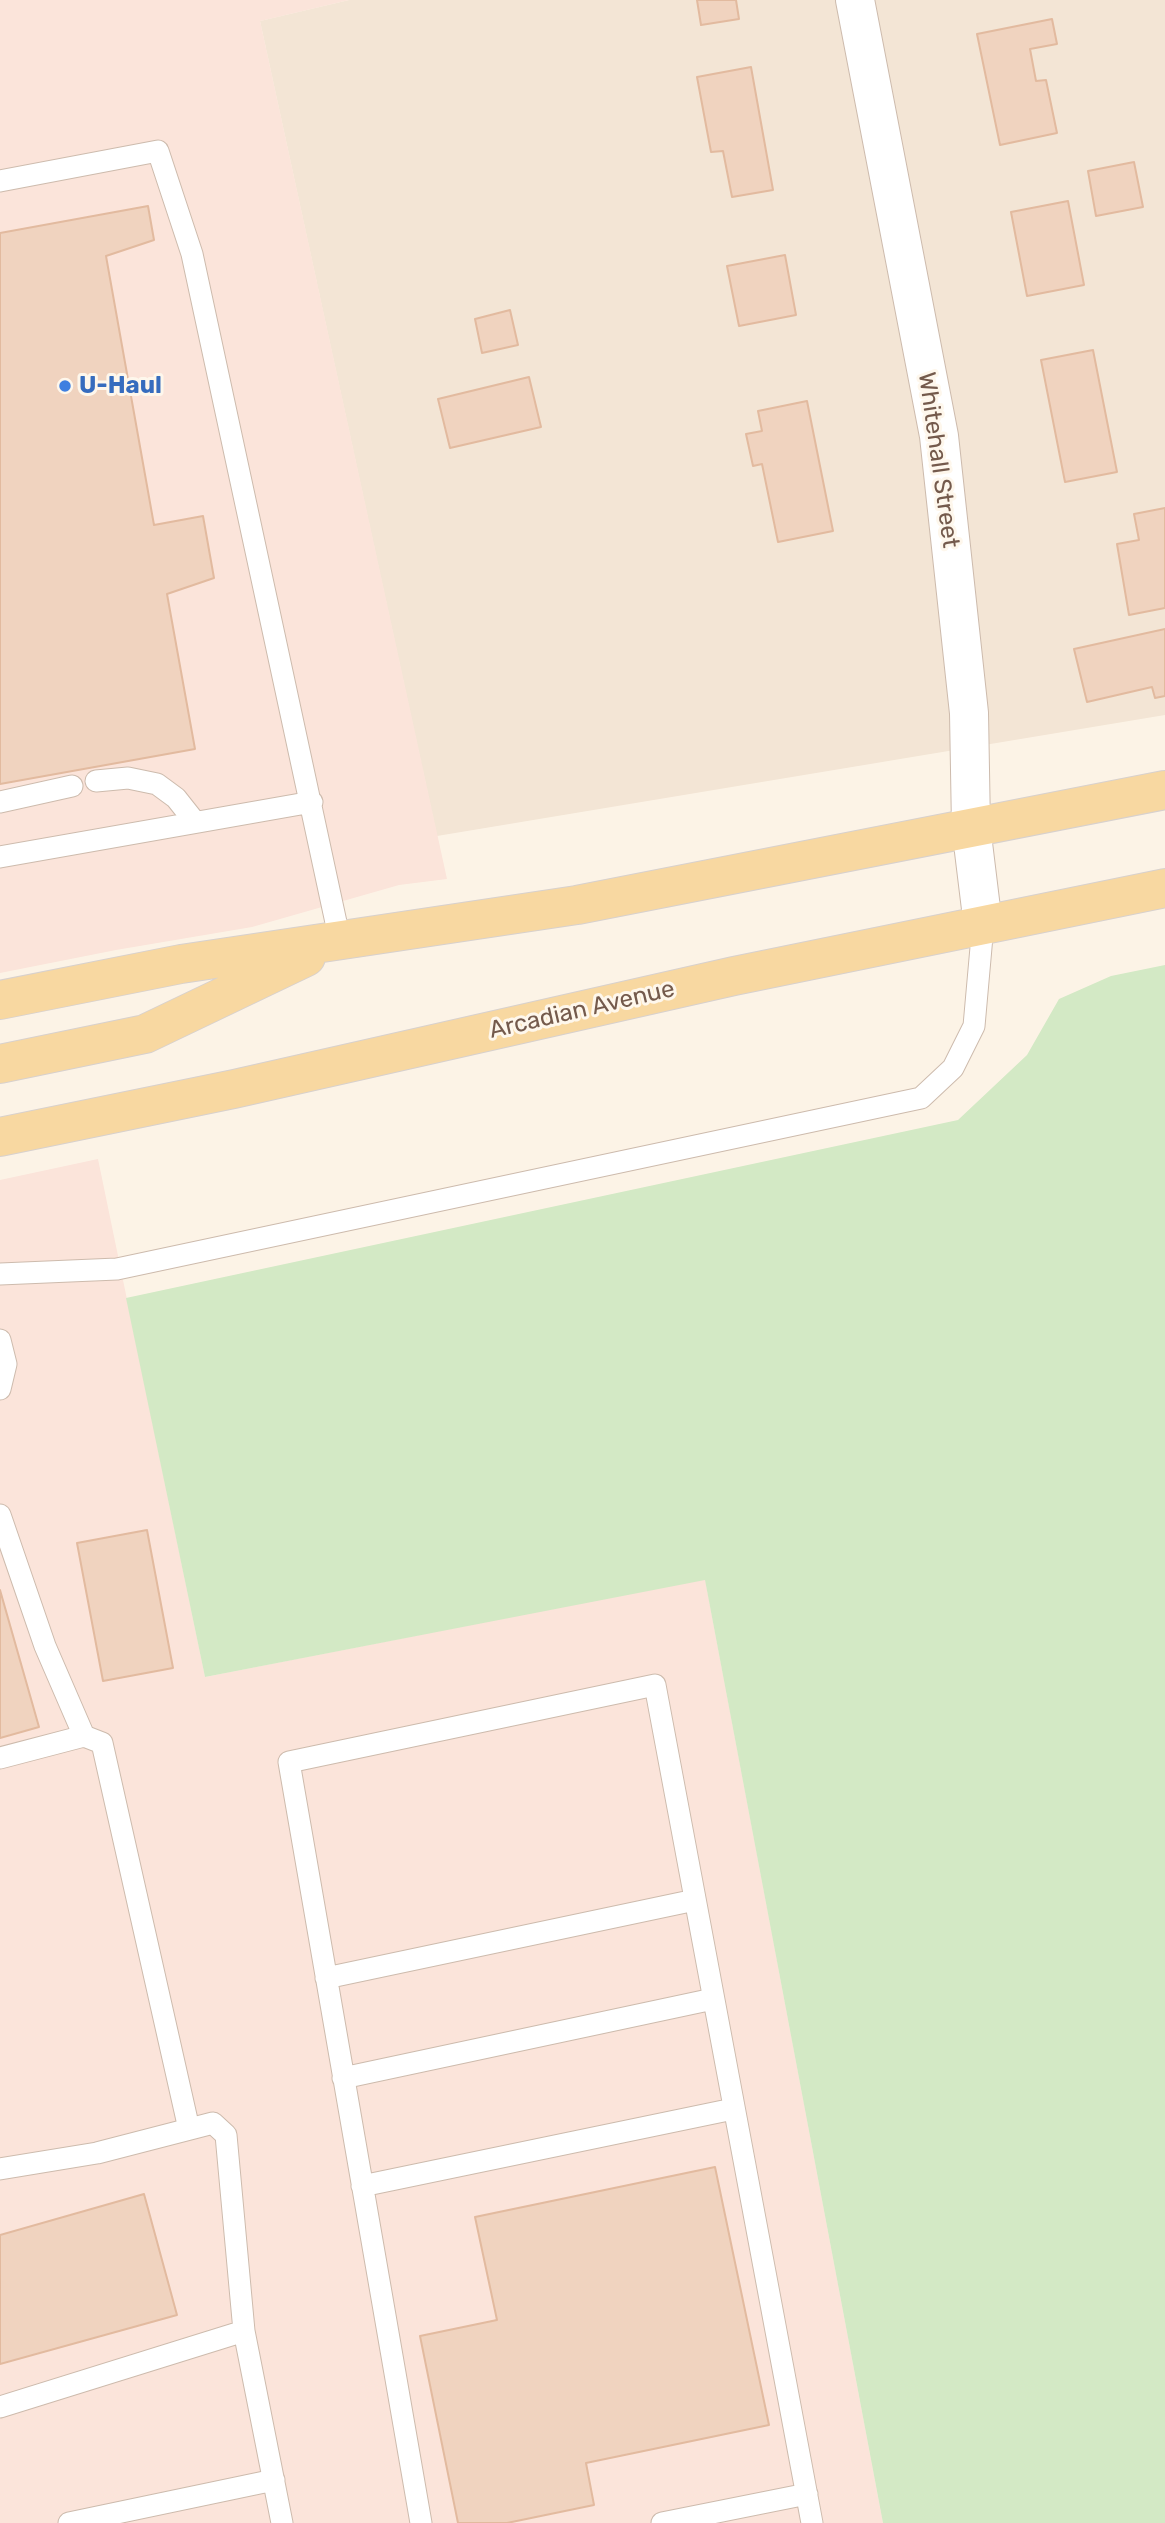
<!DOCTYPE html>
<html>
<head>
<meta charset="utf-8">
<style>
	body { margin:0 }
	canvas { display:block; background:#fcf3e6 }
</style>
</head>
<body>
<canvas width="1165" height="2523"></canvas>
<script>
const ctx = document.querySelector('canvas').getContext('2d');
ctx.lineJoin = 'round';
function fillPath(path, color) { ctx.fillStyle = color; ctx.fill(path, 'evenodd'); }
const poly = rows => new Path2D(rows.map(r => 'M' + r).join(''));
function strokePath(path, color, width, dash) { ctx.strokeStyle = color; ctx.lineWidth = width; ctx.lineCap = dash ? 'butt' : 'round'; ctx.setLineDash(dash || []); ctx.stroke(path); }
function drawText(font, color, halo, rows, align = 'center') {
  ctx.font = font + ' Rubik,sans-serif'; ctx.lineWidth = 6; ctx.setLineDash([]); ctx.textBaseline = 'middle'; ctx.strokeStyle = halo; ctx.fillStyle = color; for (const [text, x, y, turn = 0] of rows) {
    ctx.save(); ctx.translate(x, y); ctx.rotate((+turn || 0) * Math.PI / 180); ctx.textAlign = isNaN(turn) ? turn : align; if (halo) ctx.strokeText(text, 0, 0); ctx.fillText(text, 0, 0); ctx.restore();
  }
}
const residential = poly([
	[349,0,1165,0,1165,715,437,836,260,21]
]);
const commercial = poly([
	[0,0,349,0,260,21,447,879,399,885,252,927,116,950,0,973],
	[98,1159,205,1677,705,1579,883,2523,0,2523,0,1180]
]);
const green = poly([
	[1165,965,1165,2523,883,2523,705,1580,205,1677,126,1298,958,1120,1027,1055,1059,999,1111,976]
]);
const building = poly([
	[697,0,736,0,739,19,701,25,697,0],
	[1052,19,1057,44,1030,49,1036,81,1046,80,1057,133,1000,145,977,34,1052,19],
	[751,67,773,190,732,197,723,151,711,152,697,77,751,67],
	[1134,162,1143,207,1096,216,1088,171,1134,162],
	[1068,201,1084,285,1027,296,1011,212,1068,201],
	[148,206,154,240,106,256,154,525,203,516,214,578,167,594,195,749,0,784,0,233,148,206],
	[785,255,796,315,739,326,727,266,785,255],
	[510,310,518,345,482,353,475,319,510,310],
	[1093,350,1117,472,1065,482,1041,360,1093,350],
	[529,377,541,427,450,448,438,399,529,377],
	[807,401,833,531,778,542,762,464,753,466,746,434,762,431,758,411,807,401],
	[1165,508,1165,608,1129,615,1117,544,1139,540,1134,514,1165,508],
	[1165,629,1165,696,1155,698,1152,687,1087,702,1074,649,1165,629],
	[147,1530,173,1668,103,1681,77,1543,147,1530],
	[0,1590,39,1727,0,1738,0,1590],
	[715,2167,769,2425,586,2463,594,2505,507,2523,458,2523,420,2336,497,2320,475,2217,715,2167],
	[144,2194,177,2315,0,2364,0,2235,144,2194]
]);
const service = poly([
	[0,181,158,151,192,254,340,941],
	[96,781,128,778,157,784,176,798,195,822],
	[0,802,72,786],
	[0,857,312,802],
	[0,1274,117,1269,921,1098,953,1068,974,1026,983,925],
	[0,1340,6,1364,0,1389],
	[0,1515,45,1646,84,1736],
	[0,1758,84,1736,102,1743,189,2129],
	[326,1978,695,1900],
	[343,2078,713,1999],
	[0,2169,97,2153,213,2123,226,2135,244,2331],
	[362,2186,733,2109],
	[0,2407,244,2331,282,2523],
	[69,2523,274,2480],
	[421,2523,289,1762,655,1685,812,2523],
	[662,2523,807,2494]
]);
const minor = poly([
	[855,0,939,436,969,713,971,827,983,925]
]);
const primary = poly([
	[0,1000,181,964,577,905,1165,790],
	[0,1064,145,1034,306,957],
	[0,1137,234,1089,734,976,1165,888]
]);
const markers = [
	[65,386,7,"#3f7fe0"]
];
const shopNames = [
	["U-Haul",79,386]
];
const streetNames = [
	["Whitehall Street",938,460,82],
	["Arcadian Avenue",582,1010,-13]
];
fillPath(residential, '#f3e5d5');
fillPath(commercial, '#fbe4da');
fillPath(green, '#d3e9c5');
fillPath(building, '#f0d3bf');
strokePath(building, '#e2ba9f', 2);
strokePath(service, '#cdbbad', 23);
strokePath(minor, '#cdbbad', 40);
strokePath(primary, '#d8d1cd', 40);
strokePath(service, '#fff', 21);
strokePath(minor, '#fff', 38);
strokePath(primary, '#f8d8a1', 38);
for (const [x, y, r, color] of markers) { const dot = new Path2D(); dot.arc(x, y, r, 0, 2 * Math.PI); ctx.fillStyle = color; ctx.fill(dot); strokePath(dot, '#fef7ec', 2.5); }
drawText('bold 24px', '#366cbe', '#fef7ec', shopNames, 'left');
drawText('24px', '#745a4c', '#fef7ec', streetNames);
</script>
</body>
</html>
